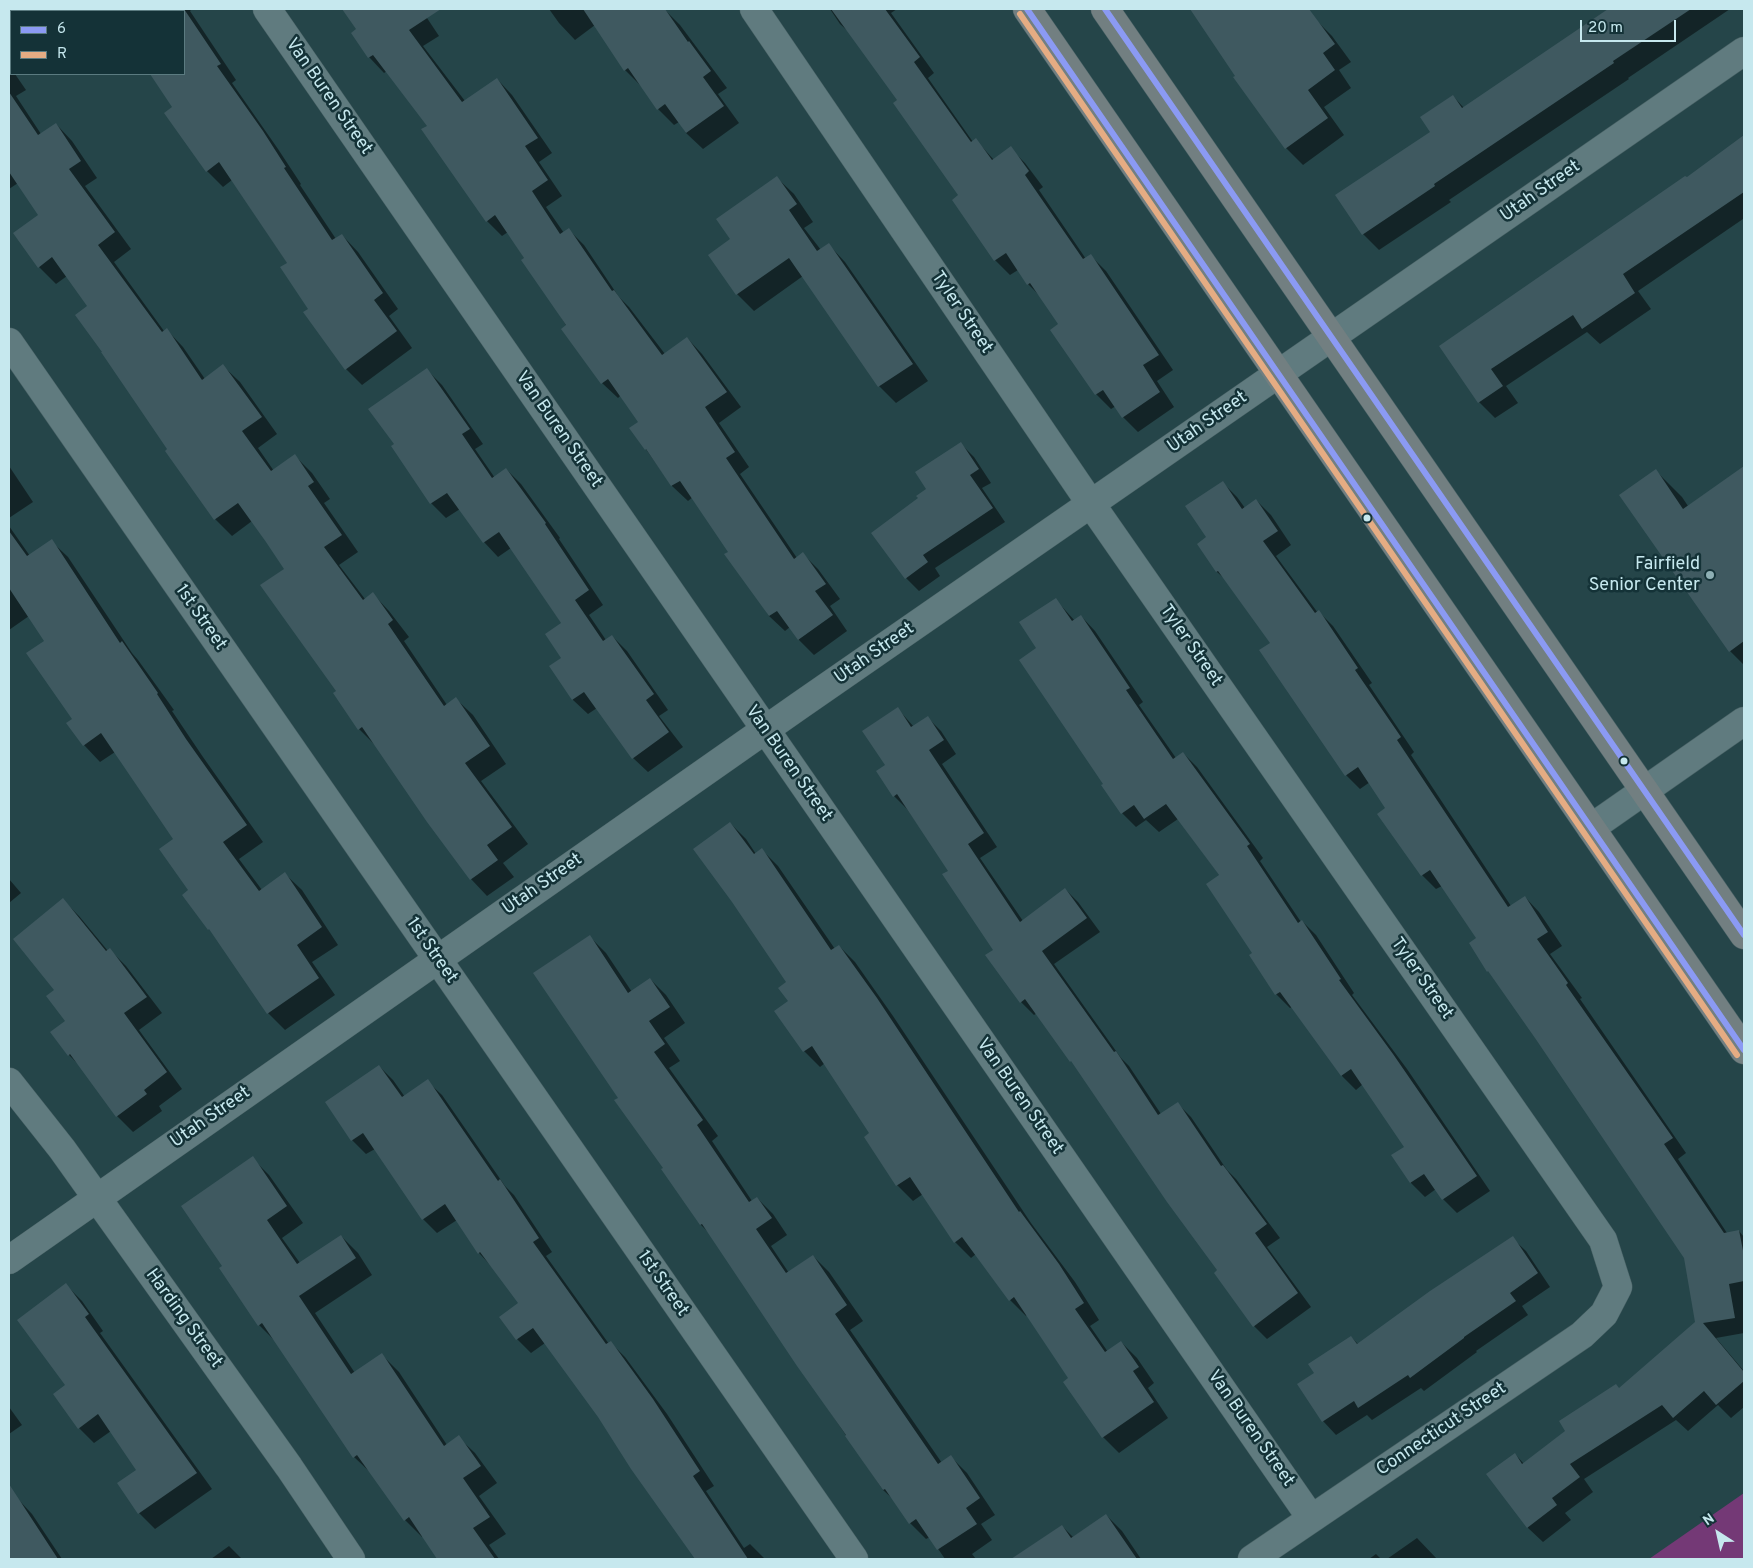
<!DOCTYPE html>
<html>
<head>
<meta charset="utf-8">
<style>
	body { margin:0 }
	#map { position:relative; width:1753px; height:1568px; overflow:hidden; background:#254549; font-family:Overpass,sans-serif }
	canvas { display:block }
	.frame { position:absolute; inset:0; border:10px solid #c6e8ee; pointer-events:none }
	.legend { position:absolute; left:10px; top:10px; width:175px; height:65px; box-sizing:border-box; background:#143237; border:1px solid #5b7b80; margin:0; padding:6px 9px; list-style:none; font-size:15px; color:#c6e8ee }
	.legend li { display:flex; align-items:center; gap:10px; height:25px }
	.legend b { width:25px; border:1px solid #5b7b80 }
	.north { position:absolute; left:1693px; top:1508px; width:50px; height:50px; -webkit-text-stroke:4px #143237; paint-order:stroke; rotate:325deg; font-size:14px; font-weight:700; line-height:20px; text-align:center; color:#c6e8ee }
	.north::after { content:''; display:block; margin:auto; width:18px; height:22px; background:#c6e8ee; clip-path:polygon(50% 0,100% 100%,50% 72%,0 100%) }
	.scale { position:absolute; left:1580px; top:20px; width:96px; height:22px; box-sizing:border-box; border:2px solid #c6e8ee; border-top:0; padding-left:6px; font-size:15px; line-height:18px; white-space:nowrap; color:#c6e8ee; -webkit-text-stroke:4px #143237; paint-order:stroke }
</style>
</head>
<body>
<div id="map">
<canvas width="1753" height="1568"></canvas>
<div class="frame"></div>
<ul class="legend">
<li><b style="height:6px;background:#8b9af3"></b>6</li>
<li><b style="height:6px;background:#e5ac83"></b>R</li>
</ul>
<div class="north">N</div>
<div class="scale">20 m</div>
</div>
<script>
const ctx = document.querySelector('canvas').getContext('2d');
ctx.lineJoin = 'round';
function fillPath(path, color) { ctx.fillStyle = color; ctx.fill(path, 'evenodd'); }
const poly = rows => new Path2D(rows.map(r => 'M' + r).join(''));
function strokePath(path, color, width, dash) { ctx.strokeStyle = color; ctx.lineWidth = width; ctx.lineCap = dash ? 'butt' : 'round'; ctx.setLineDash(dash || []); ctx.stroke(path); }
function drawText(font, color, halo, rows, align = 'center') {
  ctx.font = font + ' Overpass,sans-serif'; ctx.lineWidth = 5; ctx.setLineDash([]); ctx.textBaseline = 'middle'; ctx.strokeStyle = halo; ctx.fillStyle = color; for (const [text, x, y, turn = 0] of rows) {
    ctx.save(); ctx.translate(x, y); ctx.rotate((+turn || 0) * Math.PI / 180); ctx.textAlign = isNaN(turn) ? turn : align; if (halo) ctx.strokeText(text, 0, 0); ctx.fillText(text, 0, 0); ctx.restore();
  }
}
const green = poly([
	[1744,1493,1744,1559,1649,1559]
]);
const shadow = poly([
	[115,9,192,9,190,11,236,80,232,83,278,149,301,184,300,185,336,239,342,235,358,252,398,309,389,316,412,348,362,385,346,369,288,264,232,180,223,187,207,171,174,107,152,74,184,74,184,11,117,11],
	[343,9,421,9,439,36,423,46,465,101,497,79,512,95,552,153,539,162,562,196,546,207,564,233,569,230,584,245,619,297,629,307,665,354,687,338,702,354,741,407,719,423,749,467,740,474,797,558,803,554,818,569,840,599,830,606,847,631,814,655,799,640,790,627,785,631,769,616,730,552,693,497,688,501,672,486,631,428,640,422,621,395,618,398,602,383,508,232,502,236,487,221,429,126,387,71,384,73,369,57,357,29],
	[549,9,659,9,660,11,664,9,680,25,727,88,718,94,739,123,703,149,686,133,679,122,674,125,658,109,642,87,625,70,595,25,575,40,559,23],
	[830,9,897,9,891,13,934,73,928,78,973,142,976,140,994,160,1010,148,1025,163,1043,187,1039,190,1086,259,1091,256,1106,271,1173,370,1157,381,1174,407,1138,432,1123,417,1116,406,1111,409,1096,394,1060,325,1041,297,1028,284,1018,270,1010,275,995,260,960,196,898,100,851,34,840,24],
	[1191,9,1279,9,1296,33,1315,19,1332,36,1351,62,1339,70,1351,88,1324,107,1344,135,1303,165,1286,148],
	[1609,9,1730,9,1628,78,1629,79,1449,200,1451,202,1379,250,1363,234,1337,196,1432,132,1453,96,1464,108],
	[9,64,11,68,11,74,15,74,26,90,16,96,41,134,56,124,72,141,97,178,85,186,131,249,114,262,164,331,167,330,183,347,205,379,223,366,240,382,277,434,258,448,274,471,295,456,312,473,330,499,324,503,358,552,339,565,365,599,373,594,389,611,409,637,404,641,447,705,456,699,473,715,506,764,481,781,528,844,503,863,514,877,487,896,471,879,376,746,359,729,338,692,286,569,252,521,232,536,215,519,166,451,169,449,89,306,67,276,56,284,39,267,40,215,18,183,9,189],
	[1744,136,1744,220,1743,219,1638,291,1651,309,1600,344,1587,332,1506,386,1518,403,1495,418,1479,402,1441,346,1687,179],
	[777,178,794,194,813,222,804,228,821,250,829,245,845,262,928,381,896,403,879,386,803,276,754,311,737,294,709,255,732,239],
	[427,370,442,385,483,444,475,449,495,478,506,469,521,484,560,538,559,539,603,605,589,615,606,640,612,636,627,651,668,710,659,716,683,747,648,772,633,758,597,708,588,714,573,700,551,666,563,658,562,624,511,548,498,557,484,542,460,509,446,518,431,503,393,446,395,444],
	[961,444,974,457,991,483,982,488,1005,522,935,568,940,576,919,591,906,578,920,499],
	[9,466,33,502,9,518],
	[1744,467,1744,665,1730,651,1656,471,1682,497,1688,506],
	[1223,483,1237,497,1245,508,1256,500,1271,515,1291,545,1276,556,1318,613,1319,612,1333,626,1372,683,1369,685,1414,752,1411,755,1511,906,1525,897,1539,912,1562,946,1550,954,1582,998,1580,999,1686,1153,1678,1159,1727,1233,1739,1231,1744,1237,1744,1297,1743,1298,1744,1333,1716,1338,1744,1371,1744,1407,1731,1418,1718,1405,1688,1431,1676,1420,1584,1479,1593,1492,1565,1513,1571,1520,1543,1542,1528,1528,1488,1474,1515,1454,1524,1464,1619,1389,1697,1323,1685,1257,1478,939,1442,886,1436,889,1422,875,1387,808,1370,782,1360,789,1346,775,1272,643,1226,580,1217,572,1198,544,1208,538],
	[9,526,30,556,51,541,68,557,132,653,138,660,174,710,172,711,203,757,263,842,239,859,262,890,285,874,302,890,338,945,312,962,335,995,285,1030,268,1013,190,890,175,840,115,752,100,762,84,745,46,642,29,616,9,630],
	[1056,600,1075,621,1081,616,1095,631,1143,702,1139,705,1176,758,1183,753,1197,767,1263,858,1260,861,1301,922,1302,921,1316,935,1354,993,1352,995,1407,1069,1490,1191,1457,1213,1443,1199,1436,1189,1425,1197,1411,1183,1393,1156,1406,1147,1363,1084,1356,1090,1342,1076,1292,1007,1290,1008,1276,994,1254,953,1220,876,1178,819,1159,832,1146,820,1136,827,1122,813,1105,784,1038,648],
	[898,709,914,727,928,718,941,731,956,754,942,764,997,847,980,858,1023,921,1065,889,1078,902,1100,932,1054,964,1121,1058,1129,1066,1161,1114,1178,1104,1191,1117,1227,1170,1236,1179,1280,1238,1267,1247,1311,1307,1267,1339,1254,1326,1219,1270,1076,1066,1037,1013,1034,1015,1021,1002,994,950,950,871,907,809,894,796,886,765],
	[730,823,746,839,756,854,762,850,778,866,835,949,839,946,855,962,893,1016,1031,1223,1075,1282,1099,1320,1090,1326,1108,1352,1121,1342,1137,1358,1154,1383,1148,1388,1168,1418,1119,1453,1103,1437,1070,1378,1027,1315,1026,1316,1010,1300,976,1254,971,1258,955,1242,923,1194,913,1201,897,1185,871,1134,825,1063,820,1067,804,1051,789,1001,788,983],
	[9,879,21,893,9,903],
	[63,900,79,916,108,951,110,950,126,966,162,1013,139,1030,182,1089,159,1106,162,1111,133,1132,117,1116,81,1067,69,1055,66,1021,55,990],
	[590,937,606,953,632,992,650,979,666,995,685,1023,664,1038,680,1061,669,1068,718,1136,712,1141,752,1201,757,1198,773,1214,787,1235,771,1246,789,1273,813,1256,829,1272,863,1321,850,1330,942,1463,951,1457,967,1473,995,1515,981,1524,992,1540,972,1554,976,1559,945,1559,930,1537,926,1539,910,1523,894,1500,883,1490,709,1233,701,1225,663,1169,664,1168,619,1098],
	[379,1066,393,1080,405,1097,427,1081,442,1095,505,1186,514,1195,552,1252,546,1256,609,1344,611,1343,625,1357,667,1414,714,1486,706,1491,744,1548,750,1544,765,1559,696,1559,632,1468,599,1416,545,1343,531,1353,517,1339,520,1304,493,1268,479,1253,457,1220,437,1233,423,1219,375,1149,366,1154,352,1140],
	[252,1158,269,1175,303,1223,282,1238,300,1263,341,1236,358,1253,372,1275,315,1313,355,1373,382,1355,399,1372,447,1445,458,1437,475,1453,497,1483,479,1496,506,1534,489,1545,499,1559,439,1559,423,1536,422,1537,405,1520,372,1474,354,1457,276,1342,259,1325,224,1266],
	[1512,1238,1526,1251,1550,1287,1522,1306,1528,1315,1476,1351,1477,1352,1424,1391,1421,1388,1372,1420,1367,1415,1336,1435,1323,1421,1298,1384,1315,1373,1351,1337,1359,1345],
	[66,1285,82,1301,103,1331,100,1333,212,1489,155,1529,139,1513,119,1484,138,1470,111,1431,94,1443,79,1428],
	[9,1407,22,1425,9,1434],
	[17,1498,32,1514,62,1559,9,1559,9,1504],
	[1106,1515,1122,1531,1141,1559,1016,1559,1062,1526,1073,1537],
	[1417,1538,1437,1559,1387,1559],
	[229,1546,242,1559,211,1559],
	[1376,1554,1381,1559,1369,1559]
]);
const building = poly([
	[184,9,221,64,217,66,263,131,286,167,284,168,332,240,342,234,383,293,374,300,397,331,345,370,303,312,308,309,280,267,287,263,219,162,206,172,164,113,172,107,150,74,184,74],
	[342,9,441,9,409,30,462,102,497,78,538,138,525,146,548,180,532,191,560,234,569,228,612,291,614,290,662,355,687,337,727,392,705,407,735,452,726,458,794,559,803,552,826,584,815,591,833,615,798,640,777,611,769,616,724,554,728,552,680,481,671,486,646,449,645,450,629,428,638,422,608,379,601,384,561,329,566,325,521,260,524,258,495,215,486,222,421,129,427,126,373,55,368,58,351,33,356,29],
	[583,9,665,9,688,42,689,41,711,71,703,77,724,106,686,133,665,104,657,110,628,68,624,71],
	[831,9,885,9,920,57,914,62,971,142,976,138,992,160,1011,146,1029,171,1025,175,1083,259,1091,254,1159,355,1143,365,1160,392,1122,418,1103,390,1095,395,1050,330,1058,324,1030,283,1027,285,1006,253,994,261,952,200,958,195,893,103,897,100],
	[1190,9,1309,9,1335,44,1323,53,1335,70,1308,90,1328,118,1285,149,1233,77,1235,76],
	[1608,9,1691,9,1613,61,1614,63,1434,184,1435,186,1362,235,1335,195,1430,132,1420,117,1453,95,1462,108],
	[9,92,38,135,56,123,81,161,69,169,115,232,98,245,162,332,167,328,202,380,223,364,262,417,242,431,271,471,295,454,314,482,308,486,342,535,324,547,363,600,373,592,393,620,388,624,444,706,456,697,490,746,465,763,512,827,487,845,498,860,470,880,427,822,362,727,358,730,333,693,336,691,260,585,284,569,266,542,238,503,214,520,165,451,167,449,101,352,102,352,75,315,87,306,52,257,38,268,13,233,38,215,9,172],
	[1744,135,1744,192,1623,274,1635,293,1582,329,1573,315,1491,369,1503,386,1478,403,1439,346,1685,176,1687,177],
	[777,176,797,204,789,210,817,251,829,243,913,364,878,387,789,258,736,295,708,255,730,239,716,219],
	[427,368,470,429,462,434,492,478,506,468,546,523,545,524,589,590,575,600,603,641,612,635,654,694,646,700,669,732,632,759,584,692,572,700,549,666,561,658,545,634,561,623,499,532,483,543,447,493,430,504,391,446,394,444,368,409],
	[961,442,979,469,970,475,993,508,923,555,928,562,905,579,871,533,918,498,916,496,926,489,915,472],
	[1744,466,1744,641,1729,652,1619,495,1656,469,1683,509],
	[1223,481,1242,509,1256,499,1278,531,1263,541,1315,613,1319,610,1358,668,1355,670,1401,737,1397,740,1508,907,1525,896,1548,932,1537,939,1568,983,1566,985,1673,1138,1664,1144,1724,1233,1739,1230,1744,1256,1744,1281,1729,1284,1735,1318,1703,1323,1744,1372,1744,1381,1716,1405,1704,1391,1673,1418,1662,1405,1570,1464,1580,1477,1552,1498,1557,1505,1527,1528,1486,1474,1515,1453,1522,1464,1565,1431,1559,1421,1616,1384,1619,1388,1695,1322,1684,1258,1535,1038,1488,971,1487,972,1469,943,1476,938,1430,870,1421,876,1377,814,1385,808,1358,767,1345,776,1259,650,1270,643,1218,571,1216,572,1197,544,1206,537,1185,506],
	[9,531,27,556,52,539,120,643,122,641,158,693,157,694,186,739,247,825,223,842,259,891,285,872,322,927,297,945,319,978,267,1014,209,929,208,930,182,895,188,890,159,849,173,839,101,733,83,746,66,723,72,719,26,653,44,641,9,588],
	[1056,598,1072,621,1081,615,1130,688,1126,690,1173,759,1183,752,1250,844,1247,846,1298,923,1302,920,1341,979,1339,980,1393,1054,1477,1176,1442,1200,1424,1174,1410,1183,1391,1155,1404,1147,1351,1069,1341,1076,1280,992,1275,995,1249,955,1252,953,1206,884,1219,875,1166,804,1144,819,1134,805,1121,814,1101,785,1103,784,1019,660,1036,648,1019,622],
	[898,707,911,727,928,716,944,740,929,750,984,833,968,844,1020,922,1065,888,1087,918,1042,951,1114,1052,1116,1051,1158,1115,1178,1102,1221,1166,1223,1165,1267,1224,1255,1233,1298,1293,1253,1327,1214,1273,1217,1270,1167,1202,1071,1061,1070,1062,1025,999,1020,1003,985,955,993,950,942,874,948,871,897,794,893,797,876,771,885,765,862,731],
	[730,822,754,854,762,848,831,950,839,945,877,998,1019,1212,1020,1211,1059,1264,1084,1303,1075,1309,1105,1352,1121,1341,1139,1367,1133,1371,1154,1402,1102,1438,1063,1382,1068,1378,1014,1297,1009,1301,962,1237,954,1243,910,1177,896,1186,864,1137,869,1133,812,1046,803,1052,774,1011,788,1001,778,988,786,982,732,902,693,849],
	[63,898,106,951,110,948,147,997,124,1013,167,1072,144,1090,147,1094,116,1117,70,1054,68,1056,50,1032,65,1021,46,996,54,990,13,939],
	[590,935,628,993,650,978,670,1007,649,1021,665,1044,654,1052,703,1120,697,1125,749,1202,757,1197,772,1218,756,1229,786,1273,813,1255,847,1305,835,1314,938,1464,951,1455,980,1498,966,1508,977,1524,937,1550,916,1519,909,1524,885,1489,883,1490,845,1436,846,1435,797,1366,702,1224,700,1225,661,1169,663,1168,614,1100,618,1098,533,973],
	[379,1065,402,1097,428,1079,498,1181,500,1179,539,1238,533,1242,606,1344,611,1341,653,1399,700,1471,693,1476,748,1559,695,1559,631,1469,598,1417,533,1328,516,1340,499,1317,518,1303,480,1252,478,1254,445,1204,422,1220,363,1133,351,1141,325,1102],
	[253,1156,287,1206,267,1220,297,1264,341,1235,356,1258,299,1296,351,1374,382,1353,444,1446,459,1435,481,1466,463,1478,490,1517,473,1528,495,1559,437,1559,409,1517,404,1521,357,1455,353,1458,262,1323,258,1326,219,1268,222,1266,181,1206],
	[1513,1236,1538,1273,1510,1293,1516,1301,1464,1337,1464,1338,1410,1378,1408,1375,1358,1408,1354,1401,1322,1422,1297,1384,1314,1373,1308,1364,1351,1336,1357,1344,1430,1291],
	[66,1283,89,1314,85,1317,197,1473,138,1514,117,1483,136,1470,98,1414,78,1429,53,1394,65,1385,17,1320],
	[9,1484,58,1559,9,1559],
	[1106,1514,1137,1559,1011,1559,1062,1525,1071,1538]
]);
const minor = poly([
	[267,9,1311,1518],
	[754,9,1091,504,1603,1240,1618,1287,1604,1314,1582,1335,1252,1559],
	[9,342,854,1559],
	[1591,828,1744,721],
	[9,1082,62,1149,289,1467,351,1559],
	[9,1260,799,706,1744,51]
]);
const major = poly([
	[1027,9,1744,1050],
	[1105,9,1744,935]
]);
const bus1 = poly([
	[1027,9,1744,1050],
	[1105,9,1744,935]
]);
const bus2 = poly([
	[1020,14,1737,1055]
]);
const markers = [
	[1367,518,4.5,"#c6e8ee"],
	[1710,575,5,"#8eafb4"],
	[1624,761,4.5,"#c6e8ee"]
];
const streetNames = [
	["Van Buren Street",328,97,55],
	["Utah Street",1541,192,-35],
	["Tyler Street",961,313,56],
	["Utah Street",1208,423,-35],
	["Van Buren Street",558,430,55],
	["1st Street",200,618,55],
	["Tyler Street",1190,646,55],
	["Utah Street",875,654,-35],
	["Van Buren Street",788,764,55],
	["Utah Street",543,885,-35],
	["1st Street",431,951,55],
	["Tyler Street",1421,979,55],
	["Van Buren Street",1019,1097,55],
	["Utah Street",211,1118,-35],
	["1st Street",662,1284,55],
	["Harding Street",183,1319,54],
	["Van Buren Street",1250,1429,55],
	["Connecticut Street",1442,1430,-34]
];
const poiNames = [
	["Fairfield",1700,565],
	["Senior Center",1700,586]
];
fillPath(green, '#743976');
fillPath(shadow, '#0007');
fillPath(building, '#3f5960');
strokePath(minor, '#476064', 29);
strokePath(major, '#476064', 29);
strokePath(minor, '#607b7f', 28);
strokePath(major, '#727f81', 28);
strokePath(bus1, '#8b9af3', 6);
strokePath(bus2, '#e5ac83', 6);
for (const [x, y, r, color] of markers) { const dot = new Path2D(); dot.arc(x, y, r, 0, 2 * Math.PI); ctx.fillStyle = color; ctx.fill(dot); strokePath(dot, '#143237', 2); }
drawText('18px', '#c6e8ee', '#143237', streetNames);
drawText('18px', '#c6e8ee', '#143237', poiNames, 'right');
</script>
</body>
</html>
